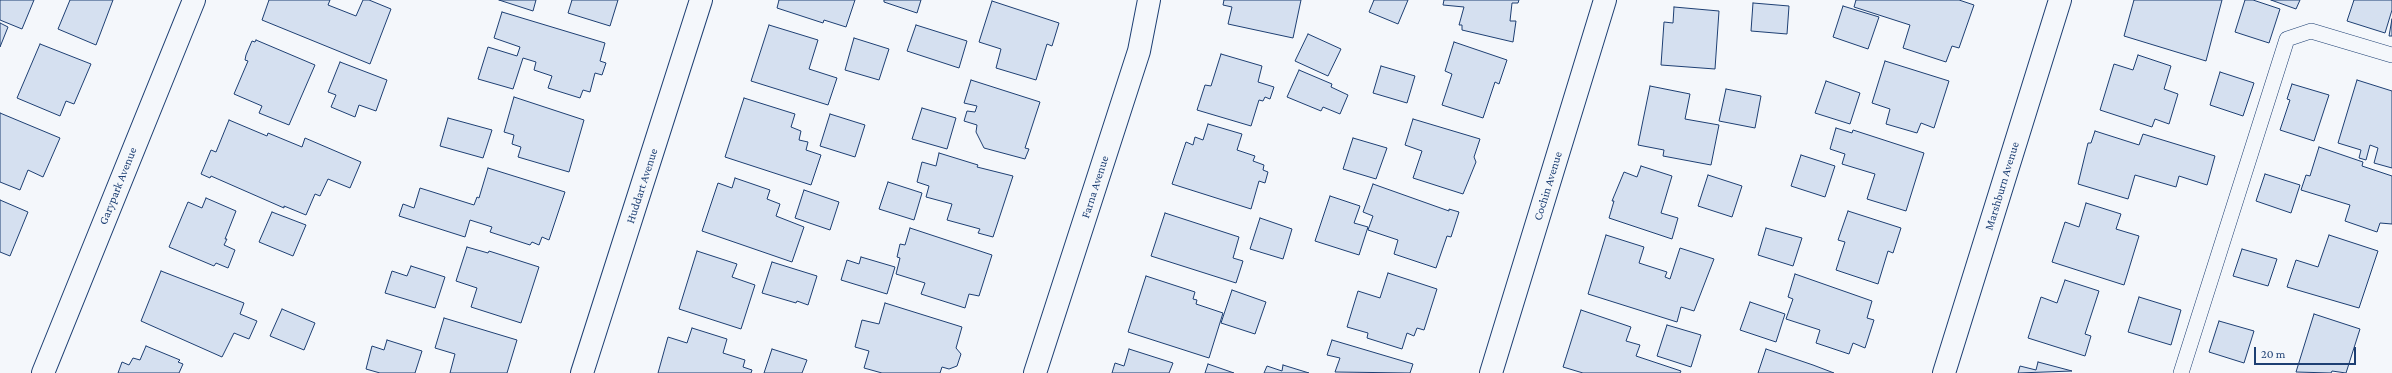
<!DOCTYPE html>
<html>
<head>
<meta charset="utf-8">
<style>
	body { margin:0 }
	#map { position:relative; width:2392px; height:373px; overflow:hidden; background:#f4f7fb; font-family:"Crimson Pro",serif }
	canvas { display:block }
	.scale { position:absolute; left:2254px; top:347px; width:102px; height:18px; box-sizing:border-box; border:2px solid #1d3f73; border-top:0; padding-left:5px; font-size:12px; line-height:14px; white-space:nowrap; color:#1d3f73; -webkit-text-stroke:3px #f4f7fb; paint-order:stroke }
</style>
</head>
<body>
<div id="map">
<canvas width="2392" height="373"></canvas>
<div class="scale">20 m</div>
</div>
<script>
const ctx = document.querySelector('canvas').getContext('2d');
ctx.lineJoin = 'round';
function fillPath(path, color) { ctx.fillStyle = color; ctx.fill(path, 'evenodd'); }
const poly = rows => new Path2D(rows.map(r => 'M' + r).join(''));
function strokePath(path, color, width, dash) { ctx.strokeStyle = color; ctx.lineWidth = width; ctx.lineCap = dash ? 'butt' : 'round'; ctx.setLineDash(dash || []); ctx.stroke(path); }
function drawText(font, color, halo, rows, align = 'center') {
  ctx.font = font + ' "Crimson Pro",serif'; ctx.lineWidth = 3; ctx.setLineDash([]); ctx.textBaseline = 'middle'; ctx.strokeStyle = halo; ctx.fillStyle = color; for (const [text, x, y, turn = 0] of rows) {
    ctx.save(); ctx.translate(x, y); ctx.rotate((+turn || 0) * Math.PI / 180); ctx.textAlign = isNaN(turn) ? turn : align; if (halo) ctx.strokeText(text, 0, 0); ctx.fillText(text, 0, 0); ctx.restore();
  }
}
const building = poly([
	[0,0,34,0,22,29,0,20,0,0],
	[70,0,113,0,96,45,58,29,70,0],
	[269,0,330,0,328,5,356,16,363,0,369,0,391,9,370,64,262,20,269,0],
	[499,0,536,0,533,11,499,0],
	[572,0,618,0,610,26,568,13,572,0],
	[779,0,855,0,846,27,824,20,823,23,777,8,779,0],
	[884,0,921,0,917,13,884,2,884,0],
	[1224,0,1301,0,1293,38,1228,24,1232,7,1223,5,1224,0],
	[1374,0,1408,0,1398,24,1369,12,1374,0],
	[1444,0,1519,0,1518,3,1512,3,1510,21,1516,21,1513,42,1462,30,1462,25,1459,25,1464,7,1443,5,1444,0],
	[1856,0,1959,0,1974,5,1959,48,1952,46,1946,62,1903,48,1910,25,1854,7,1856,0],
	[2134,0,2222,0,2206,61,2124,36,2134,0],
	[2245,0,2253,0,2280,9,2269,43,2235,32,2245,0],
	[2271,0,2300,0,2296,9,2271,0],
	[2354,0,2392,0,2392,10,2385,33,2347,21,2354,0],
	[992,1,1059,23,1052,46,1047,44,1036,80,996,68,1001,49,979,42,992,1],
	[1753,3,1789,6,1787,34,1751,31,1753,3],
	[1843,6,1879,17,1868,49,1833,37,1843,6],
	[1674,7,1719,11,1715,69,1661,65,1664,22,1673,23,1674,7],
	[502,12,605,43,600,61,606,63,602,75,595,73,590,92,583,90,580,98,548,88,552,76,534,70,536,62,523,58,513,89,478,79,488,47,517,56,520,47,494,38,502,12],
	[2392,19,2392,36,2389,36,2392,19],
	[0,23,8,27,0,47,0,23],
	[769,25,818,40,809,69,837,78,828,105,751,81,769,25],
	[916,25,967,41,959,68,907,51,916,25],
	[1308,34,1341,49,1328,76,1295,61,1308,34],
	[854,38,889,49,879,80,845,70,854,38],
	[256,40,315,65,289,125,259,113,262,106,234,94,248,61,245,60,246,55,252,41,255,42,256,40],
	[1454,42,1507,60,1499,84,1495,82,1483,118,1442,105,1452,74,1445,71,1454,42],
	[40,44,91,64,74,104,66,101,60,116,17,98,40,44],
	[1221,54,1262,66,1258,82,1274,87,1270,99,1265,97,1263,101,1259,100,1251,126,1197,110,1205,85,1211,86,1221,54],
	[2138,55,2171,66,2164,89,2178,94,2169,124,2155,119,2152,127,2100,110,2114,64,2133,70,2138,55],
	[1885,61,1949,81,1934,128,1921,123,1917,133,1886,124,1890,109,1872,103,1885,61],
	[340,62,387,80,376,111,359,105,355,117,331,107,336,95,328,92,340,62],
	[1381,66,1415,76,1407,103,1373,93,1381,66],
	[1299,70,1332,84,1331,87,1348,95,1340,114,1323,107,1321,111,1287,97,1299,70],
	[2220,72,2254,83,2243,116,2210,105,2220,72],
	[971,80,1040,102,1025,148,1029,149,1025,159,984,148,976,132,977,125,964,121,967,111,975,112,977,106,964,103,971,80],
	[2357,80,2392,91,2392,168,2374,163,2378,148,2370,145,2366,160,2359,158,2361,150,2338,143,2357,80],
	[1826,81,1860,93,1850,124,1815,113,1826,81],
	[2292,84,2329,95,2314,141,2280,130,2290,100,2287,99,2292,84],
	[1650,86,1690,94,1685,119,1719,125,1711,165,1663,156,1664,150,1638,145,1650,86],
	[1726,89,1761,96,1755,128,1719,121,1726,89],
	[514,97,584,120,569,172,518,157,521,147,512,144,514,135,504,132,514,97],
	[744,98,795,114,791,127,801,131,799,140,808,142,806,150,821,155,811,185,725,157,744,98],
	[922,108,956,118,947,149,912,139,922,108],
	[0,113,60,138,43,177,28,170,20,190,0,182,0,113],
	[830,114,865,125,855,157,820,146,830,114],
	[448,118,492,130,483,158,440,146,448,118],
	[1413,119,1480,139,1474,157,1476,162,1463,194,1413,178,1422,151,1405,145,1413,119],
	[229,120,267,136,268,133,302,147,305,138,361,162,350,188,328,179,320,196,315,194,306,215,284,206,284,208,211,176,210,178,201,174,211,150,216,152,229,120],
	[1208,124,1242,134,1237,150,1255,156,1253,161,1264,165,1263,170,1268,172,1265,183,1259,181,1251,209,1172,184,1186,142,1193,145,1195,137,1203,140,1208,124],
	[1836,128,1852,133,1853,130,1924,153,1906,211,1867,199,1875,174,1842,164,1845,154,1830,149,1836,128],
	[2095,131,2139,145,2143,134,2215,156,2207,185,2179,176,2176,187,2135,175,2128,199,2078,184,2088,143,2091,143,2095,131],
	[1353,138,1387,148,1376,179,1343,169,1353,138],
	[2319,147,2363,162,2362,166,2392,176,2392,224,2380,223,2377,232,2345,221,2350,205,2301,190,2306,175,2310,176,2319,147],
	[939,153,978,165,977,167,1013,176,993,237,978,233,980,229,947,220,952,204,926,197,929,186,917,182,922,162,936,166,939,153],
	[1801,155,1835,166,1825,197,1791,186,1801,155],
	[1641,166,1672,176,1661,213,1678,218,1672,239,1609,218,1614,201,1612,201,1624,172,1637,177,1641,166],
	[488,168,565,192,549,240,542,237,539,245,532,242,530,245,490,232,492,227,470,220,465,237,399,216,403,204,414,208,420,188,474,205,477,197,479,198,488,168],
	[2265,174,2300,185,2291,213,2256,201,2265,174],
	[1708,175,1742,186,1732,217,1698,206,1708,175],
	[735,178,770,190,767,199,780,204,776,216,804,227,792,262,702,231,718,183,732,188,735,178],
	[888,182,922,193,914,220,879,209,888,182],
	[1373,184,1449,211,1449,209,1459,212,1451,237,1447,236,1436,268,1394,254,1398,240,1368,230,1373,216,1363,212,1373,184],
	[804,190,839,202,830,230,795,218,804,190],
	[1330,196,1360,206,1354,223,1368,227,1359,255,1315,241,1330,196],
	[206,198,236,211,225,239,227,239,224,245,235,250,228,268,216,263,214,266,169,247,188,202,202,208,206,198],
	[0,200,28,212,10,256,0,252,0,200],
	[2086,203,2121,214,2116,229,2139,236,2124,285,2052,262,2065,222,2079,227,2086,203],
	[1848,211,1901,228,1893,253,1888,251,1878,284,1836,270,1845,242,1838,240,1848,211],
	[272,212,306,225,293,256,259,242,272,212],
	[1165,213,1239,237,1233,258,1243,261,1236,283,1151,256,1165,213],
	[1260,218,1292,229,1283,259,1250,249,1260,218],
	[910,228,992,255,979,296,969,294,965,308,921,294,925,283,896,274,900,258,897,257,900,244,905,245,910,228],
	[1766,228,1802,238,1793,266,1758,255,1766,228],
	[1606,235,1644,247,1639,263,1667,272,1665,277,1670,279,1680,248,1714,259,1694,311,1681,307,1677,322,1588,294,1606,235],
	[2329,235,2378,251,2359,308,2287,287,2296,260,2318,267,2329,235],
	[467,247,488,253,489,251,539,267,521,323,471,307,477,288,456,281,467,247],
	[2242,249,2277,259,2268,286,2233,276,2242,249],
	[697,251,737,264,732,277,755,285,741,329,679,309,697,251],
	[861,257,895,267,887,294,841,280,847,260,859,264,861,257],
	[772,262,817,276,808,305,797,301,796,303,762,293,772,262],
	[411,266,445,277,435,308,385,293,392,271,407,276,411,266],
	[161,271,244,303,240,314,257,321,249,339,234,333,222,357,141,321,161,271],
	[1388,273,1437,289,1424,330,1417,328,1414,336,1407,333,1402,349,1367,338,1368,333,1347,327,1358,291,1380,298,1388,273],
	[1795,274,1872,301,1867,318,1874,320,1865,348,1853,343,1849,354,1816,343,1820,330,1786,319,1793,299,1788,297,1795,274],
	[1146,276,1195,292,1193,299,1197,300,1196,304,1223,313,1209,358,1128,332,1146,276],
	[2065,280,2099,291,2085,334,2091,336,2085,356,2028,338,2041,297,2057,303,2065,280],
	[1232,290,1266,302,1255,334,1221,323,1232,290],
	[2139,297,2181,310,2171,345,2128,332,2139,297],
	[1750,302,1785,314,1776,342,1740,330,1750,302],
	[885,303,962,327,956,348,961,354,957,366,949,369,942,367,940,373,882,373,864,368,869,351,855,347,862,320,879,324,885,303],
	[282,309,315,323,304,350,270,336,282,309],
	[1581,310,1631,327,1626,341,1640,345,1636,356,1681,371,1680,373,1583,373,1563,367,1581,310],
	[2314,314,2360,329,2346,373,2332,371,2331,373,2296,372,2314,314],
	[444,318,517,340,507,373,450,373,455,354,435,348,444,318],
	[2219,321,2254,331,2244,363,2209,352,2219,321],
	[1667,325,1701,335,1691,367,1657,356,1667,325],
	[692,328,727,339,723,353,745,360,743,367,752,370,751,373,658,373,668,337,687,343,692,328],
	[387,340,422,351,415,373,380,373,366,369,372,346,384,350,387,340],
	[1332,340,1413,364,1410,373,1335,372,1340,358,1327,355,1332,340],
	[146,346,180,360,178,362,183,364,179,373,118,373,122,362,129,365,133,358,140,360,146,346],
	[772,349,807,360,802,373,764,373,772,349],
	[1129,349,1173,363,1169,373,1112,373,1115,363,1124,366,1129,349],
	[1766,349,1813,365,1834,373,1758,373,1766,349],
	[2038,362,2072,371,2018,373,2020,366,2036,370,2038,362],
	[1208,364,1234,373,1205,373,1208,364],
	[1283,365,1309,373,1264,373,1267,366,1282,371,1283,365]
]);
const lane = poly([
	[2181,373,2287,39,2311,31,2392,55]
]);
const street = poly([
	[43,373,194,0],
	[582,373,701,0],
	[1035,373,1139,51,1149,0],
	[1491,373,1605,0],
	[1944,373,2060,0]
]);
const streetNames = [
	["Garypark Avenue",118,186,-68],
	["Huddart Avenue",642,186,-72],
	["Cochin Avenue",1548,186,-73],
	["Marshburn Avenue",2002,186,-73],
	["Farna Avenue",1095,187,-72]
];
fillPath(building, '#d5e0f0');
strokePath(building, '#1d3f73', 1);
strokePath(lane, '#1d3f73', 16);
strokePath(street, '#1d3f73', 24);
strokePath(lane, '#f4f7fb', 15);
strokePath(street, '#f4f7fb', 22);
drawText('12px', '#1d3f73', '#f4f7fb', streetNames);
</script>
</body>
</html>
